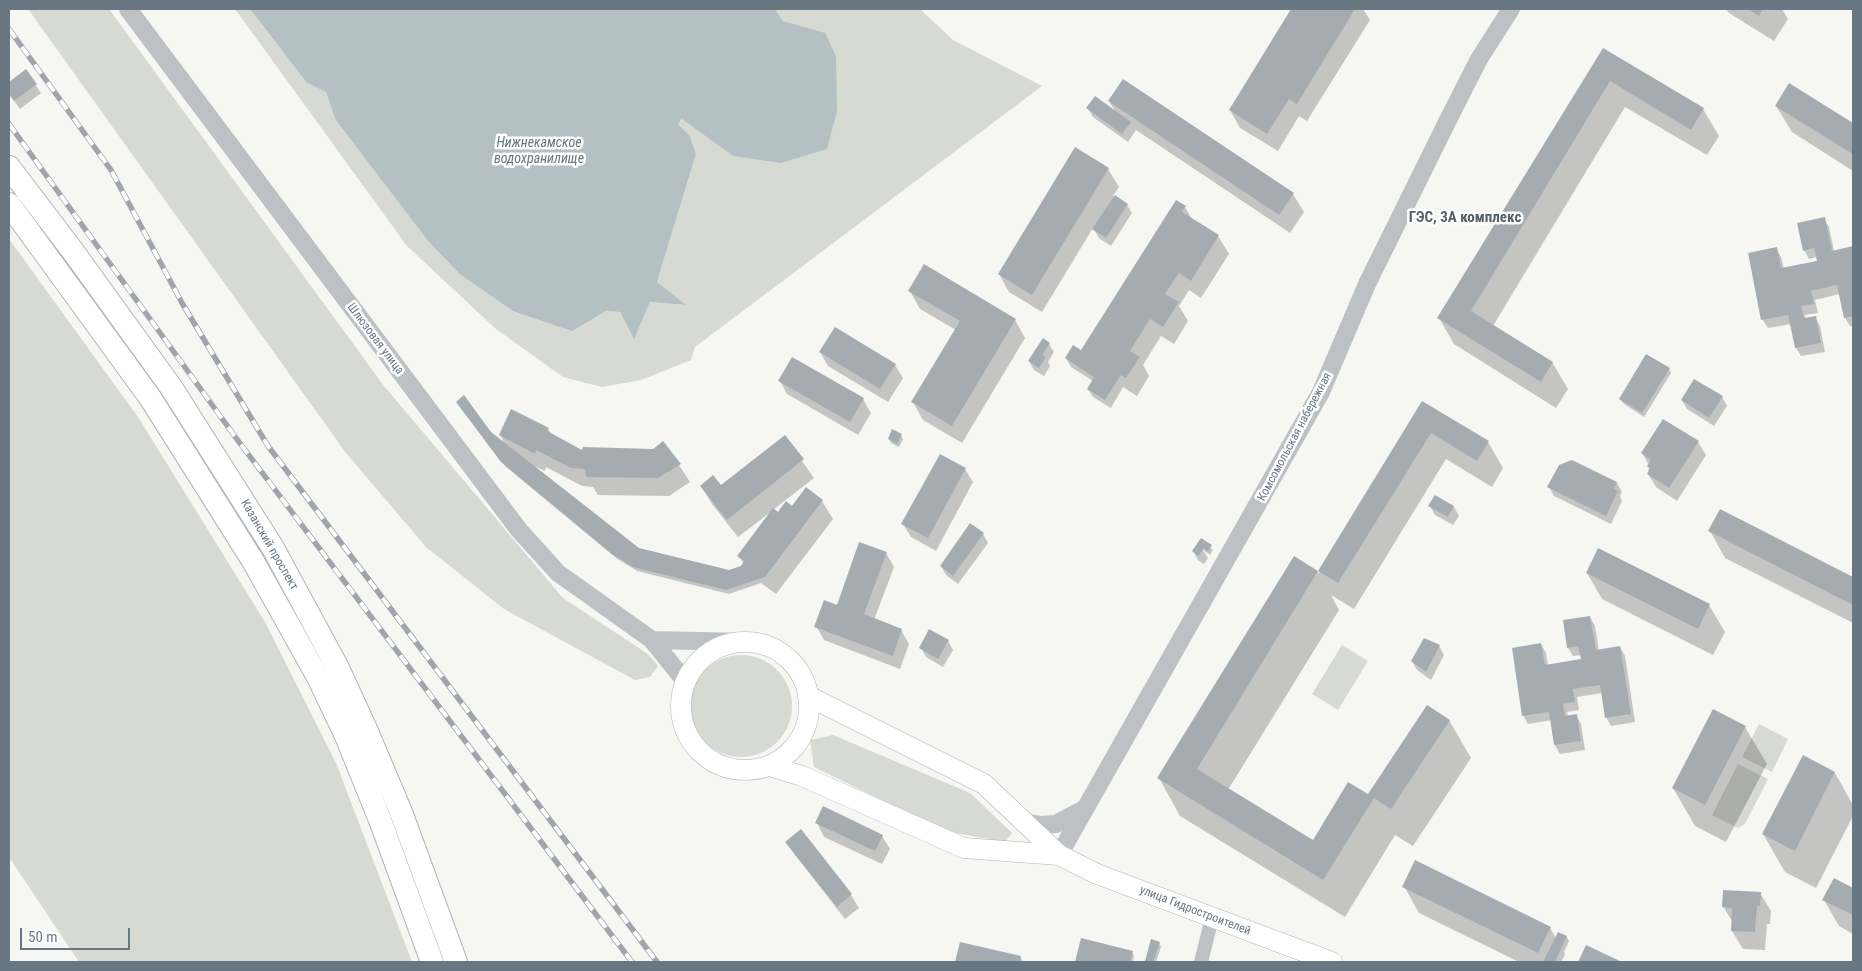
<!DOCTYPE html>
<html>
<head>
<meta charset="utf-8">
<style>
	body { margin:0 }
	#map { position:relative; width:1862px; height:971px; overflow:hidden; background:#f6f6f3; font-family:"Roboto Condensed",sans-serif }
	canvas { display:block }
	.frame { position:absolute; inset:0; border:10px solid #687781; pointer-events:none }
	.scale { position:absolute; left:20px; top:928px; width:110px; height:22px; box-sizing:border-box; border:2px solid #687781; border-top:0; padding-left:6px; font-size:15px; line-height:18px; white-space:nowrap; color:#687781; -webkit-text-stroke:4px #fff; paint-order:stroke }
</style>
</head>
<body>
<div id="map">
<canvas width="1862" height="971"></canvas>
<div class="frame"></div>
<div class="scale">50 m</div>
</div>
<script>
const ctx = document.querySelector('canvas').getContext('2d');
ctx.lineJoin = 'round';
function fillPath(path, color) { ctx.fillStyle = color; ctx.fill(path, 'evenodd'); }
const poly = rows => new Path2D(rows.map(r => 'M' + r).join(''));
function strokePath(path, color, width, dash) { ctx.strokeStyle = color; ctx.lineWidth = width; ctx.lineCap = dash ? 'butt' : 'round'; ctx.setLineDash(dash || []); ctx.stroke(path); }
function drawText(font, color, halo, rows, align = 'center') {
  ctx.font = font + ' "Roboto Condensed",sans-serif'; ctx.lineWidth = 5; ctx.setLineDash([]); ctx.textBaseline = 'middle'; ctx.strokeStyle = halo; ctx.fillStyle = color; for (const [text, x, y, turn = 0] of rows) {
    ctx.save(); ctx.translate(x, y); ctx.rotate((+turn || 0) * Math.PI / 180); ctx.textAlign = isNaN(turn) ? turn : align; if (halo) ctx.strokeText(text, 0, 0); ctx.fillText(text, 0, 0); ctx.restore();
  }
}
const green = poly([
	[28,9,109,9,384,386,563,598,648,654,658,666,650,677,635,680,504,609,426,547,346,453],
	[235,9,250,9,307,83,326,92,335,119,428,241,461,274,572,330,606,311,620,312,634,338,650,302,685,305,657,282,696,154,690,136,678,124,683,119,733,156,783,21,775,9,920,9,953,40,1042,86,695,347,691,360,641,380,602,387,563,377,496,329,407,246],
	[9,239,138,417,265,622,336,763,412,962,79,962,9,857],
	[1342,645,1368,661,1338,710,1312,694],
	'690 706a51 51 0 1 1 102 0a51 51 0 1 1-102 0Z',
	[1759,724,1788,739,1772,772,1742,757],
	[833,735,970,793,1012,833,1005,842,945,831,814,767,810,740],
	[1738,764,1768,779,1745,824,1738,828,1712,815]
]);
const water = poly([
	[250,9,775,9,783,21,825,33,836,56,837,111,827,149,781,163,733,156,682,119,678,124,690,136,696,154,657,282,686,305,650,302,634,339,620,312,606,311,572,331,513,311,460,274,428,241,335,119,326,92,307,83]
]);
const shadow = poly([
	[1292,9,1363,9,1370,20,1307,121,1299,116,1278,151,1240,128,1230,110],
	[1726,9,1782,9,1788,19,1774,41,1729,13],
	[1604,49,1703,109,1719,136,1707,155,1625,107,1493,326,1552,362,1568,389,1556,408,1454,344,1439,318],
	[26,71,41,93,20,109,9,94,9,83],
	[1789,85,1853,125,1853,171,1792,132,1776,106],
	[1109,101,1293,194,1304,212,1290,233,1136,130,1128,142,1093,117,1088,108,1116,113],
	[1108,169,1119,187,1113,196,1127,205,1132,213,1111,246,1099,238,1093,228,1042,312,1009,292,999,274],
	[1185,207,1193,221,1218,236,1229,254,1201,298,1189,290,1179,306,1188,321,1174,344,1161,336,1143,365,1149,376,1137,396,1123,387,1111,408,1093,397,1088,389,1093,381,1071,367,1066,358,1085,354],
	[1824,219,1829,227,1834,251,1853,248,1853,326,1850,326,1845,318,1840,294,1815,300,1818,313,1805,315,1806,319,1815,317,1820,326,1825,352,1801,356,1796,348,1791,324,1768,328,1763,320,1776,248,1781,257,1784,269,1818,262,1817,257,1809,259,1804,250],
	[910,291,1015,320,1025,338,962,443,923,420,913,402,956,330,920,309],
	[1049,344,1054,352,1048,362,1050,366,1044,376,1034,370,1029,361],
	[820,352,895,365,903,378,888,402,828,366],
	[1669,369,1671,373,1644,417,1623,403,1620,399],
	[780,381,863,399,871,413,858,435,787,394],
	[1722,397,1727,406,1714,426,1687,409,1682,400],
	[1423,402,1488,442,1503,468,1492,487,1446,459,1354,609,1331,595,1339,610,1228,790,1313,842,1368,796,1449,720,1471,758,1413,846,1395,835,1345,917,1180,816,1159,778,1294,558,1319,573],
	[460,406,505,444,500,435,548,429,552,435,582,452,679,465,690,482,669,496,598,495,593,487,582,486,546,467,545,471,534,466,638,549,729,572,742,567,744,564,739,556,772,511,738,537,712,504,701,486,721,487,785,437,814,478,773,510,778,514,792,507,822,501,833,519,776,594,761,583,729,594,637,571,616,558,505,466],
	[901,435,903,439,899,447,891,443,889,439],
	[1698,442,1706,455,1677,501,1656,487,1648,474,1649,465,1642,453],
	[1572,461,1617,483,1622,492,1620,496,1622,501,1611,524,1554,496,1549,487],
	[965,469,973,482,936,551,911,537,903,524],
	[1436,496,1454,507,1459,516,1453,525,1435,515,1430,506],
	[1720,511,1853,579,1853,623,1725,558,1710,531],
	[983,534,988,543,958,584,946,575,941,566],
	[1201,539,1213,550,1210,555,1202,549,1208,558,1204,564,1198,560,1193,551],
	[1599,549,1709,605,1725,632,1713,655,1602,599,1587,573],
	[886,553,894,567,874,620,901,630,909,644,900,669,824,640,816,626],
	[1590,617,1595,626,1599,651,1620,647,1625,656,1635,722,1611,726,1606,717,1602,693,1577,697,1579,710,1567,712,1568,716,1576,715,1581,724,1585,750,1560,754,1555,745,1552,720,1528,724,1523,715,1541,644,1546,653,1548,666,1582,660,1581,655,1573,656,1568,648],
	[948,641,953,650,943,667,926,657,921,648],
	[1439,646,1444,655,1431,680,1417,670,1412,661],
	[1745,727,1767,764,1726,842,1695,826,1673,788],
	[1835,773,1853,805,1853,816,1816,888,1785,872,1763,834],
	[817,823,882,836,890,849,882,864,824,837],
	[801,831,851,895,859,908,845,919,795,855,787,842],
	[1834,879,1853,889,1853,934,1839,926,1824,900],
	[1404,886,1550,928,1556,938,1558,933,1567,937,1569,941,1564,952,1565,955,1561,962,1519,962,1419,913],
	[1760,893,1771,911,1770,924,1767,924,1765,950,1743,949,1732,931,1733,923,1723,906],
	[1082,940,1132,952,1134,956,1133,962,1077,962],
	[961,943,1021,958,1023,962,957,962],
	[1159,943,1161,947,1156,962,1147,962,1146,960]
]);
const building = poly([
	[1291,9,1355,9,1297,104,1289,99,1267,134,1229,110],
	[1748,9,1763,9,1759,16],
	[1603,48,1704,108,1691,130,1610,81,1471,311,1553,362,1541,382,1437,318],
	[26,69,37,84,14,101,9,94,9,82],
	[1123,79,1294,193,1279,215,1108,101],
	[1789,83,1853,123,1853,154,1775,106],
	[1095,96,1131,122,1122,134,1086,108],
	[1075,147,1109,168,1032,295,998,274],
	[1115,195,1128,204,1106,238,1092,229],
	[1176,200,1186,206,1182,212,1219,235,1191,281,1179,273,1165,294,1179,302,1163,327,1150,319,1130,351,1140,357,1126,378,1121,375,1105,400,1087,389,1094,377,1065,358,1073,345,1081,350],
	[1825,217,1832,251,1853,246,1853,316,1844,318,1837,285,1811,291,1814,304,1801,306,1804,318,1816,316,1821,343,1795,348,1788,315,1761,320,1748,253,1777,247,1781,268,1817,261,1814,248,1803,251,1797,223],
	[924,264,1016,319,952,426,911,402,960,321,908,291],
	[835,327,896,364,880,389,819,352],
	[1043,338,1050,343,1042,355,1046,357,1039,368,1028,361],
	[1646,354,1670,368,1642,413,1619,399],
	[792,357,864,398,850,422,778,381],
	[1694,379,1723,396,1709,418,1681,400],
	[464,395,491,432,639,548,729,570,741,566,744,561,737,556,773,508,778,512,786,501,792,506,806,487,823,500,765,577,726,590,633,567,612,554,501,462,456,402],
	[1422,401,1489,441,1477,461,1431,433,1338,583,1318,571],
	[511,409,549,428,547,431,582,450,583,447,653,449,663,441,681,464,658,478,586,477,585,469,571,468,536,450,535,454,499,435],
	[1663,419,1699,441,1669,488,1647,474,1650,468,1647,466,1651,460,1641,453],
	[892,429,902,434,897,444,888,439],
	[785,435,804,459,727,520,700,486,713,475,721,485],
	[940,454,966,468,928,538,901,524],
	[1572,460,1617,482,1614,489,1618,491,1606,516,1547,487,1559,465],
	[1435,495,1454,506,1448,517,1428,506],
	[1720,509,1853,577,1853,605,1708,531],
	[970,523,984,533,953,576,940,566],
	[1201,538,1212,545,1208,552,1204,548,1198,556,1192,551],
	[859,542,887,552,864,614,902,629,893,656,814,627,824,600,837,605],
	[1598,548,1710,604,1698,629,1586,573],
	[1294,556,1318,571,1197,769,1313,840,1348,782,1368,794,1427,705,1450,720,1391,809,1374,798,1323,880,1157,778],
	[1590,616,1596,650,1620,646,1631,714,1605,718,1600,685,1573,689,1575,702,1563,704,1565,716,1577,714,1581,741,1554,745,1549,712,1522,716,1512,648,1541,643,1545,665,1581,659,1578,646,1567,648,1563,620],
	[929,629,949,640,938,659,919,648],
	[1424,638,1440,645,1426,672,1411,661],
	[1713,709,1746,726,1705,805,1672,788],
	[1803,755,1835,772,1795,851,1762,834],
	[823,806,883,835,875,851,815,823],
	[801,829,852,894,837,907,785,842],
	[1415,860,1551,927,1538,953,1402,887],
	[1834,878,1853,888,1853,915,1822,900],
	[1723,890,1761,892,1760,906,1757,906,1755,932,1731,931,1732,908,1722,907],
	[1558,932,1567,936,1555,962,1543,962],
	[1081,938,1133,951,1130,962,1075,962],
	[1151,939,1160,942,1153,962,1145,961],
	[960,942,1021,956,1020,962,955,962],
	[1586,945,1622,962,1578,962]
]);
const minor = poly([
	[1201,962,1212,918]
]);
const tertiary = poly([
	[128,9,519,530,558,573,652,640,685,681],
	[652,640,747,642],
	[1024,822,1041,825,1056,824,1084,809],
	[1059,855,1321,392,1367,284,1448,120,1479,59,1511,9]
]);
const secondary = poly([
	'681 706a64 64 0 1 1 128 0a64 64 0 1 1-128 0Z',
	[808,696,984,784,1059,855,1097,874,1332,962],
	[770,766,802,776,964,848,1059,855]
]);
const primary = poly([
	[9,167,72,250,171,387,273,548,338,668,366,729,401,812,456,962],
	[9,204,151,399,253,561,319,679,346,736,380,820,432,962]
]);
const rail = poly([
	[9,29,111,170,182,303,268,446,657,962],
	[9,124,239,442,632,962]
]);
const streetNames = [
	["Шлюзовая улица",375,339,53],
	["Комсомольская набережная",1295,437,-62],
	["Казанский проспект",269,545,60],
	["улица Гидростроителей",1195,911,21]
];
const waterNames = [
	["Нижнекамское",539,143],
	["водохранилище",539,159]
];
const quarterNames = [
	["ГЭС, 3А комплекс",1465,218]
];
fillPath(green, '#d6dad3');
fillPath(water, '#b4c0c3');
fillPath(shadow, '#0003');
fillPath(building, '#a5acb1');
strokePath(secondary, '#b0b5b9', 21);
strokePath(primary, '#b1b5b8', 24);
strokePath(minor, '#bdc1c4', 14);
strokePath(tertiary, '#bdc1c4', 18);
strokePath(secondary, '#fff', 20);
strokePath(primary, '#fff', 22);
strokePath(rail, '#9fa5aa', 5.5);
strokePath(rail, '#fff', 4, [11]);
drawText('12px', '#687781', '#fff', streetNames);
drawText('italic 14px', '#63777d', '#fff', waterNames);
drawText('bold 15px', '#556067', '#fff', quarterNames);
</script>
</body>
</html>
